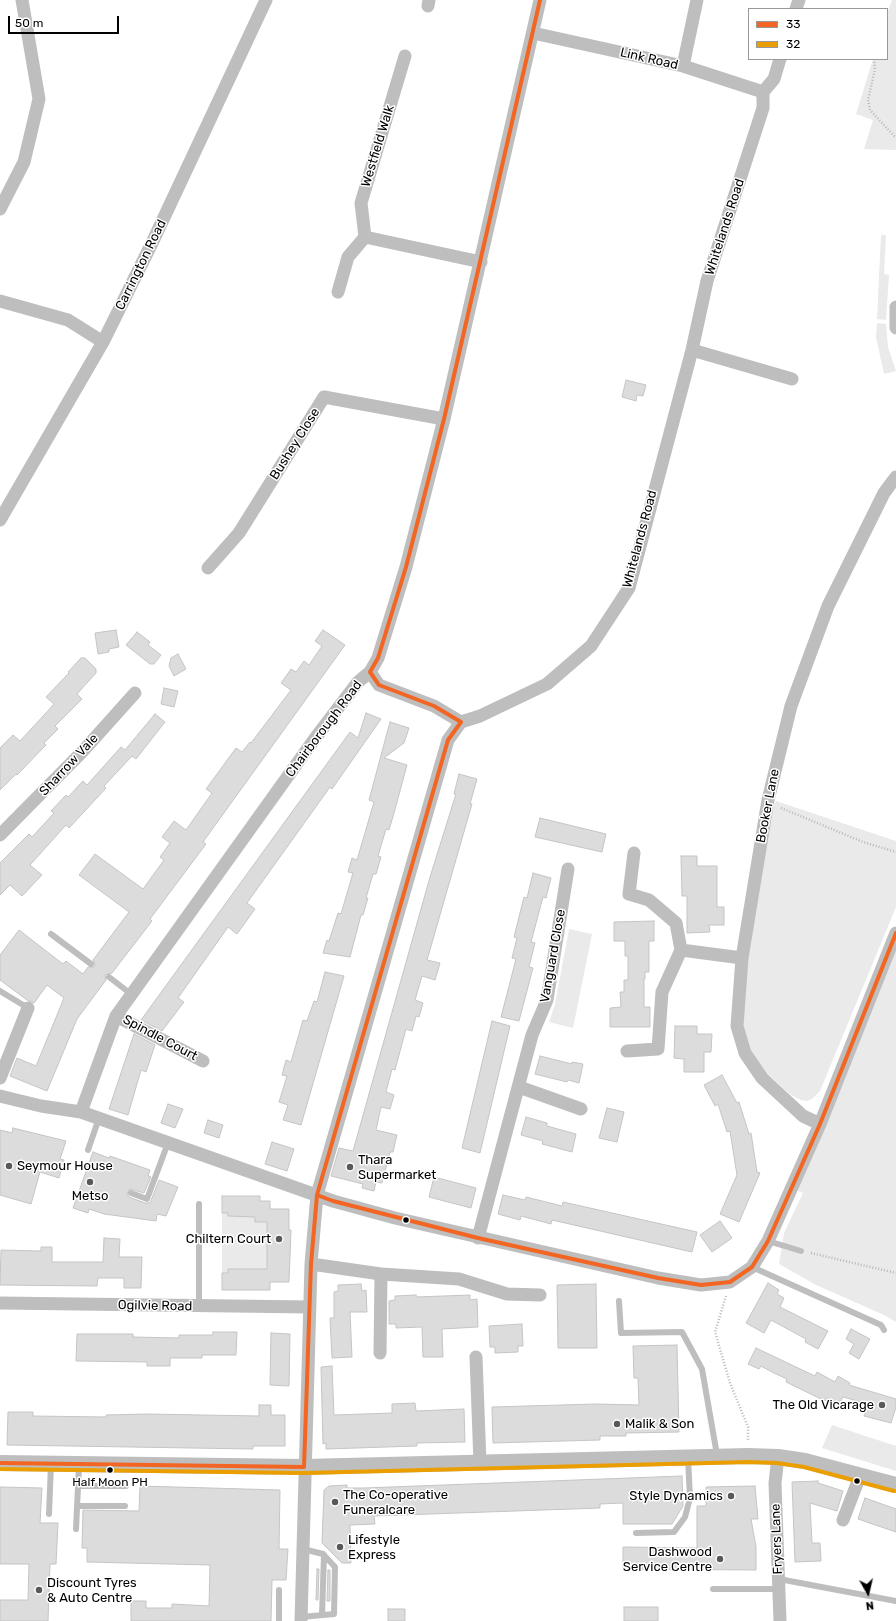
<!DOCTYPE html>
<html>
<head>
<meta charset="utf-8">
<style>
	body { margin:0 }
	#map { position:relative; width:896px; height:1621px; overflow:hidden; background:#fff; font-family:Rubik,sans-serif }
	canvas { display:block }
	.legend { position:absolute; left:748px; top:8px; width:140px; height:52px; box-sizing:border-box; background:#fff; border:1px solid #999; margin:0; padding:5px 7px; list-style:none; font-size:12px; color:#000 }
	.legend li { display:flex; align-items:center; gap:8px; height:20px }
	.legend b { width:20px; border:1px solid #999 }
	.north { position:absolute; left:848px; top:1573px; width:40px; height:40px; -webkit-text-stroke:3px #fff; paint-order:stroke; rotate:172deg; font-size:11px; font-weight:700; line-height:16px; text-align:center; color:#000 }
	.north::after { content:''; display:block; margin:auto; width:14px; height:18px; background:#000; clip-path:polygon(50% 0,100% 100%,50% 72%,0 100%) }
	.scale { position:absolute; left:8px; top:16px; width:111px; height:18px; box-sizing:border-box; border:2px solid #000; border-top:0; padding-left:5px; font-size:12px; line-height:14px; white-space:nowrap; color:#000; -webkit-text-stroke:3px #fff; paint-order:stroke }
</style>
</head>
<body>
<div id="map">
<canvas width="896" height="1621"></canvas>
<ul class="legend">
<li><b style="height:5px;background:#f26522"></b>33</li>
<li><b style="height:5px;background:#eb9e00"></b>32</li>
</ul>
<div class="north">N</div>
<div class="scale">50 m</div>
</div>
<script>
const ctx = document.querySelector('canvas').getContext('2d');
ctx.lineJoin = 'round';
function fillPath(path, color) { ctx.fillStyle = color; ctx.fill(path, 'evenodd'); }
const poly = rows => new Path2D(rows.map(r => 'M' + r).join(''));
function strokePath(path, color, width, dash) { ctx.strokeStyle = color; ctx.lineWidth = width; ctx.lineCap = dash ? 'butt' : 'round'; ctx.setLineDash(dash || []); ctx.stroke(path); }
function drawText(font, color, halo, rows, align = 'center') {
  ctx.font = font + ' Rubik,sans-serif'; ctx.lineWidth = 3; ctx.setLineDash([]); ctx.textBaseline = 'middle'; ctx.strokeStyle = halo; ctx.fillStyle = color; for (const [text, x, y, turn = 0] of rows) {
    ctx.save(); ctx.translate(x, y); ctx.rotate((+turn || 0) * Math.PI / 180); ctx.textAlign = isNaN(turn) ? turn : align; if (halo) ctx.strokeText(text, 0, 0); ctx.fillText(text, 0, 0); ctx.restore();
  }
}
const green = poly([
	[892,0,896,0,896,150,864,149,873,120,856,114,873,59,887,59,887,14],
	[881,235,886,235,884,274,889,275,886,320,877,319],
	[877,323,886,324,888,347,896,371,884,374,876,337],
	[776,801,896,841,896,907,820,1091,812,1099,807,1101,801,1100,791,1095,760,1067,747,1046,744,1035,742,998,765,827],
	[569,929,592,934,573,1028,549,1022,555,1004],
	[896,950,896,1322,884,1315,816,1285,779,1264,784,1233,803,1193,796,1190],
	[222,1213,228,1213,228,1216,252,1213,271,1222,271,1270,228,1269,228,1273,222,1273],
	[832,1425,896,1446,896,1471,822,1448]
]);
const building = poly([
	[626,380,646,385,643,396,637,395,636,401,622,397,626,380],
	[116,630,119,647,109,649,109,652,98,654,95,633,116,630],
	[323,630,345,645,203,842,206,844,150,919,152,921,112,973,105,975,106,980,77,1019,47,1091,10,1076,17,1058,36,1066,64,998,47,985,34,1003,27,1000,0,980,0,955,19,930,63,964,66,961,83,974,88,967,94,967,95,964,93,960,129,912,79,875,95,854,143,889,164,860,160,857,170,843,162,837,174,821,186,830,212,793,206,789,236,748,242,752,250,742,251,743,291,690,281,683,291,669,296,672,304,661,309,665,322,646,315,641,323,630],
	[137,632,150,642,148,645,161,655,154,664,150,664,126,645,137,632],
	[178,654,186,669,174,676,169,666,171,658,178,654],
	[81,658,85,658,96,669,96,673,77,694,82,699,55,726,58,729,44,743,46,745,17,775,16,774,0,790,0,748,13,735,20,741,45,714,54,704,46,697,69,673,68,672,81,658],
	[164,688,178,691,174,707,161,704,164,688],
	[366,713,381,719,332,789,330,787,247,903,255,909,237,934,228,927,178,998,184,1002,162,1031,141,1020,350,732,358,738,366,713],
	[155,714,165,722,136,759,132,756,104,786,106,788,84,812,69,828,66,825,30,865,42,875,22,896,10,885,0,895,0,863,29,834,32,837,54,813,51,811,66,795,68,797,83,781,87,785,121,747,125,750,155,714],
	[390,722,409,728,404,743,384,758,407,765,394,813,389,830,386,829,378,856,381,857,376,874,373,874,366,898,368,898,363,915,361,915,350,957,323,953,327,940,329,941,338,913,341,914,353,873,348,872,352,858,357,860,374,802,369,800,390,722],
	[459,774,477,779,470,804,472,804,427,960,440,963,435,980,422,976,415,1000,423,1003,419,1017,416,1016,412,1031,406,1029,395,1070,392,1069,386,1092,394,1095,390,1109,381,1107,376,1130,397,1135,393,1152,390,1152,382,1183,376,1182,374,1191,362,1188,363,1184,331,1176,339,1148,353,1151,430,877,456,794,454,794,459,774],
	[540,818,606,834,602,852,535,837,540,818],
	[681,856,697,856,697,866,717,866,717,907,724,907,724,925,709,925,710,932,687,933,687,896,682,896,681,856],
	[533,873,551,878,546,898,543,897,531,942,535,943,529,967,533,968,519,1021,501,1017,516,959,512,958,517,938,514,937,524,897,527,898,533,873],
	[654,921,654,941,649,941,649,972,645,972,645,979,644,979,644,1007,650,1007,650,1027,610,1027,610,1008,621,1007,620,992,624,992,624,980,628,980,628,956,625,956,625,941,614,941,614,922,654,921],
	[325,972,344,976,301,1125,283,1120,288,1105,279,1102,287,1076,282,1075,286,1060,291,1062,303,1020,307,1021,314,1001,317,1002,325,972],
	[492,1021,510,1026,480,1153,462,1148,492,1021],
	[675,1026,697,1026,697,1034,712,1034,711,1052,704,1052,704,1072,684,1072,684,1059,674,1058,675,1026],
	[134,1034,155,1045,146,1072,141,1070,128,1115,109,1109,134,1034],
	[540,1056,572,1064,572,1062,583,1064,579,1083,568,1080,567,1082,535,1074,540,1056],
	[722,1075,737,1103,739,1102,749,1134,751,1133,757,1172,760,1173,739,1222,720,1214,737,1175,730,1131,727,1132,718,1104,715,1106,704,1085,722,1075],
	[168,1104,183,1109,175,1128,161,1123,168,1104],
	[607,1108,624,1112,617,1142,599,1138,607,1108],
	[526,1117,547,1123,547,1126,576,1134,572,1152,542,1144,543,1141,521,1135,526,1117],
	[208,1120,223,1125,219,1138,204,1133,208,1120],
	[13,1128,66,1141,60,1159,64,1160,59,1178,40,1172,31,1204,0,1195,0,1130,12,1133,13,1128],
	[272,1142,294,1149,287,1171,265,1164,272,1142],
	[93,1152,109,1158,110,1156,150,1170,148,1176,151,1177,144,1193,130,1189,127,1193,129,1197,145,1203,150,1203,159,1180,178,1187,166,1216,157,1214,156,1221,104,1214,89,1209,88,1213,73,1208,93,1152],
	[434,1177,476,1188,471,1208,429,1197,434,1177],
	[503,1195,525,1200,526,1197,562,1206,563,1202,697,1232,692,1252,552,1220,551,1224,521,1216,520,1220,498,1214,503,1195],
	[222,1196,260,1196,260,1201,270,1201,270,1209,289,1209,289,1230,291,1230,289,1282,270,1282,270,1290,222,1290,222,1273,228,1273,228,1269,267,1269,267,1222,255,1222,255,1217,228,1216,228,1213,222,1213,222,1196],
	[720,1221,732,1238,712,1252,700,1235,720,1221],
	[104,1238,120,1239,119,1257,142,1257,141,1288,124,1288,124,1278,98,1278,97,1286,0,1285,1,1250,41,1251,41,1247,52,1247,52,1262,103,1262,104,1238],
	[768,1283,779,1290,777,1294,784,1298,780,1307,828,1331,818,1349,805,1342,806,1339,771,1320,764,1333,746,1323,768,1283],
	[361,1284,362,1291,366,1290,367,1312,350,1312,352,1357,332,1358,330,1318,334,1318,334,1292,338,1291,338,1285,361,1284],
	[596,1284,597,1348,558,1348,557,1285,596,1284],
	[416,1295,416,1297,470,1295,470,1300,477,1299,478,1327,442,1329,443,1357,423,1357,422,1327,396,1328,396,1324,389,1324,389,1301,395,1300,395,1296,416,1295],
	[522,1324,523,1346,518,1346,518,1352,495,1353,495,1347,490,1347,489,1326,522,1324],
	[851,1329,870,1339,859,1359,849,1353,854,1344,846,1339,851,1329],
	[213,1332,237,1332,236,1355,202,1355,202,1358,170,1358,170,1366,147,1366,147,1362,76,1361,77,1334,133,1334,133,1337,179,1338,179,1335,213,1335,213,1332],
	[271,1333,290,1334,289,1386,270,1385,271,1333],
	[677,1345,679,1432,626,1433,626,1436,600,1436,600,1440,493,1443,492,1407,596,1404,639,1405,638,1378,634,1378,633,1346,677,1345],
	[756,1348,815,1376,817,1372,835,1382,838,1376,850,1383,849,1385,896,1399,896,1407,891,1423,864,1416,868,1404,843,1397,839,1404,827,1398,825,1401,786,1382,787,1379,774,1373,761,1366,759,1369,748,1364,756,1348],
	[332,1366,334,1415,392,1413,392,1404,415,1403,416,1411,464,1409,465,1442,417,1443,417,1446,326,1449,326,1443,323,1444,321,1367,332,1366],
	[259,1405,271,1405,271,1415,285,1415,285,1446,253,1446,253,1449,7,1445,8,1412,33,1412,33,1416,106,1417,106,1415,146,1414,259,1416,259,1405],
	[682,1476,683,1506,672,1524,623,1524,623,1503,600,1504,600,1508,374,1516,375,1524,350,1525,351,1563,342,1563,322,1543,324,1490,329,1486,347,1485,347,1488,364,1488,682,1476],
	[818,1481,818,1483,843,1491,837,1511,810,1503,812,1543,820,1543,821,1561,795,1562,792,1482,818,1481],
	[140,1486,280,1490,279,1549,288,1549,286,1580,272,1580,271,1621,131,1621,131,1601,146,1601,146,1608,172,1608,172,1604,209,1606,210,1565,87,1562,87,1548,82,1548,83,1510,139,1511,140,1486],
	[755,1486,758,1519,751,1519,756,1547,756,1570,623,1569,623,1547,697,1548,697,1506,706,1506,706,1487,755,1486],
	[0,1487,42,1488,40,1523,58,1523,56,1564,50,1564,48,1621,0,1621,0,1600,28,1600,29,1564,0,1564,0,1487],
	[865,1498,896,1509,896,1532,858,1519,865,1498],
	[317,1569,319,1569,318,1600,316,1600,317,1569],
	[328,1570,330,1570,330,1601,327,1601,328,1570],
	[624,1607,658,1607,658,1621,624,1621,624,1607],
	[388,1609,405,1609,405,1621,388,1621,388,1609]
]);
const path = poly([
	[874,59,875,69,868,100,870,110,896,138],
	[781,808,863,842,896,852],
	[811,1253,896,1273],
	[726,1296,715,1332,730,1383,748,1427,748,1441]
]);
const service = poly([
	[51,934,91,964],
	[109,977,131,994],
	[0,991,28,1008],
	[88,1150,99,1118],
	[131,1193,147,1199,168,1143],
	[768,1241,801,1251],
	[752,1267,881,1325,884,1330],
	[619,1301,621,1333,682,1332,702,1369,717,1455],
	[199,1306,199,1204],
	[78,1486,126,1486],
	[77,1506,125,1506],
	[49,1514,51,1464],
	[76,1529,79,1466],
	[636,1533,674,1532,685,1517,690,1498,688,1458],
	[779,1579,896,1601],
	[713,1589,779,1589],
	[322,1615,324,1555],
	[301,1617,334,1614,335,1567,323,1554,303,1549],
	[279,1621,279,1590]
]);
const minor = poly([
	[428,6,429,0],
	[796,9,799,0],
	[533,33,683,66,763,92],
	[683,66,697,0],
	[0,209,24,162,39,99,22,0],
	[365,237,481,262],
	[338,292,348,257,365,237,361,203,405,56],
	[0,301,68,320,103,342],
	[896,307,896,328],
	[692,350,792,379],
	[0,520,103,342,152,243,266,0],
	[208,568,239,533,324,397,444,419],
	[370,672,379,685,434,706,461,722],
	[0,835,83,751,135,693],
	[681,950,742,958],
	[116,1016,203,1061],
	[627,1051,658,1049,662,992,681,950,676,923,649,900,629,894,634,853],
	[0,1078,28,1008],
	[519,1087,581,1109],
	[0,1096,41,1106,81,1112,333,1201,395,1218,658,1278,701,1285,730,1282,752,1267,768,1241,820,1124,896,933],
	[81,1112,116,1016,316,737,358,682,370,672,378,658,406,567,444,419,540,0],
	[820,1124,803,1116,762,1078,745,1053,737,1026,742,958,768,800,791,706,828,606,884,493,896,477],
	[478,1238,532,1035,547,1000,568,869],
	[311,1264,381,1274],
	[0,1303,310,1307],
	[380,1353,381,1274,459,1279,507,1294,540,1295],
	[476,1357,480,1463],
	[778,1457,775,1483,780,1621],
	[843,1520,860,1476],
	[301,1621,311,1264,317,1195,448,740,461,722,480,716,547,684,591,646,629,588,692,350,707,281,763,108,763,92,774,79,780,59]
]);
const tertiary = poly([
	[0,1463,304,1467,748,1456,778,1457,805,1461,896,1485]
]);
const bus1 = poly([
	[317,1195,333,1201,478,1238,658,1278,701,1285,730,1282,752,1267,768,1241,820,1124,896,933],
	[0,1463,304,1467],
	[304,1467,311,1264,317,1195,448,740,461,722,434,706,379,685,370,672,378,658,406,567,444,419,540,0]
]);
const bus2 = poly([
	[0,1469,304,1473,748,1462,777,1463,804,1467,894,1491]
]);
const markers = [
	[9,1166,4,"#595959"],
	[350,1167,4,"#595959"],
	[90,1182,4,"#595959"],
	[406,1220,3.5,"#000"],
	[279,1239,4,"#595959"],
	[882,1405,4,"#595959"],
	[617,1424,4,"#595959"],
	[110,1470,3.5,"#000"],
	[857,1481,3.5,"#000"],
	[731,1496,4,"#595959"],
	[335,1502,4,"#595959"],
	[340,1547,4,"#595959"],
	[720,1559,4,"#595959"],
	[39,1590,4,"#595959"]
];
const busNames = [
	["Half Moon PH",110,1483]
];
const streetNames = [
	["Link Road",649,59,13],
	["Westfield Walk",378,146,-73],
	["Whitelands Road",725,227,-72],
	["Carrington Road",141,265,-64],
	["Bushey Close",295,444,-58],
	["Whitelands Road",640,539,-75],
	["Chairborough Road",324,729,-53],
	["Sharrow Vale",69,765,-47],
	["Booker Lane",768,806,-79],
	["Vanguard Close",553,956,-80],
	["Spindle Court",160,1038,28],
	["Ogilvie Road",155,1306,1],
	["Fryers Lane",777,1539,-92]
];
const poiNames = [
	["Thara",358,1160],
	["Supermarket",358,1175],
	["Seymour House",17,1166],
	["Metso",90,1196,"center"],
	["Chiltern Court",271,1239,"right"],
	["The Old Vicarage",874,1405,"right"],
	["Malik & Son",625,1424],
	["The Co-operative",343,1495],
	["Funeralcare",343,1510],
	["Style Dynamics",723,1496,"right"],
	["Lifestyle",348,1540],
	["Express",348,1555],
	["Dashwood",712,1552,"right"],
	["Service Centre",712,1567,"right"],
	["Discount Tyres",47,1583],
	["& Auto Centre",47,1598]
];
fillPath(green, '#eaeaea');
fillPath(building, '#dcdcdc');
strokePath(building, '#c5c5c5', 1);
strokePath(path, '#b8b8b8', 2.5, [1, 2]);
strokePath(service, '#bebebe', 6);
strokePath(minor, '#bebebe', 13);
strokePath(tertiary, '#bebebe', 16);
strokePath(bus1, '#f26522', 4);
strokePath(bus2, '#eb9e00', 4);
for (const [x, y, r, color] of markers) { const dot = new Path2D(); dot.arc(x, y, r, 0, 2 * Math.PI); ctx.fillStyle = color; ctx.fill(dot); strokePath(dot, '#fff', 1.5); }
drawText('12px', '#000', '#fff', busNames);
drawText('13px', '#000', '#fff', streetNames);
drawText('13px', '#000', '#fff', poiNames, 'left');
</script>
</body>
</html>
